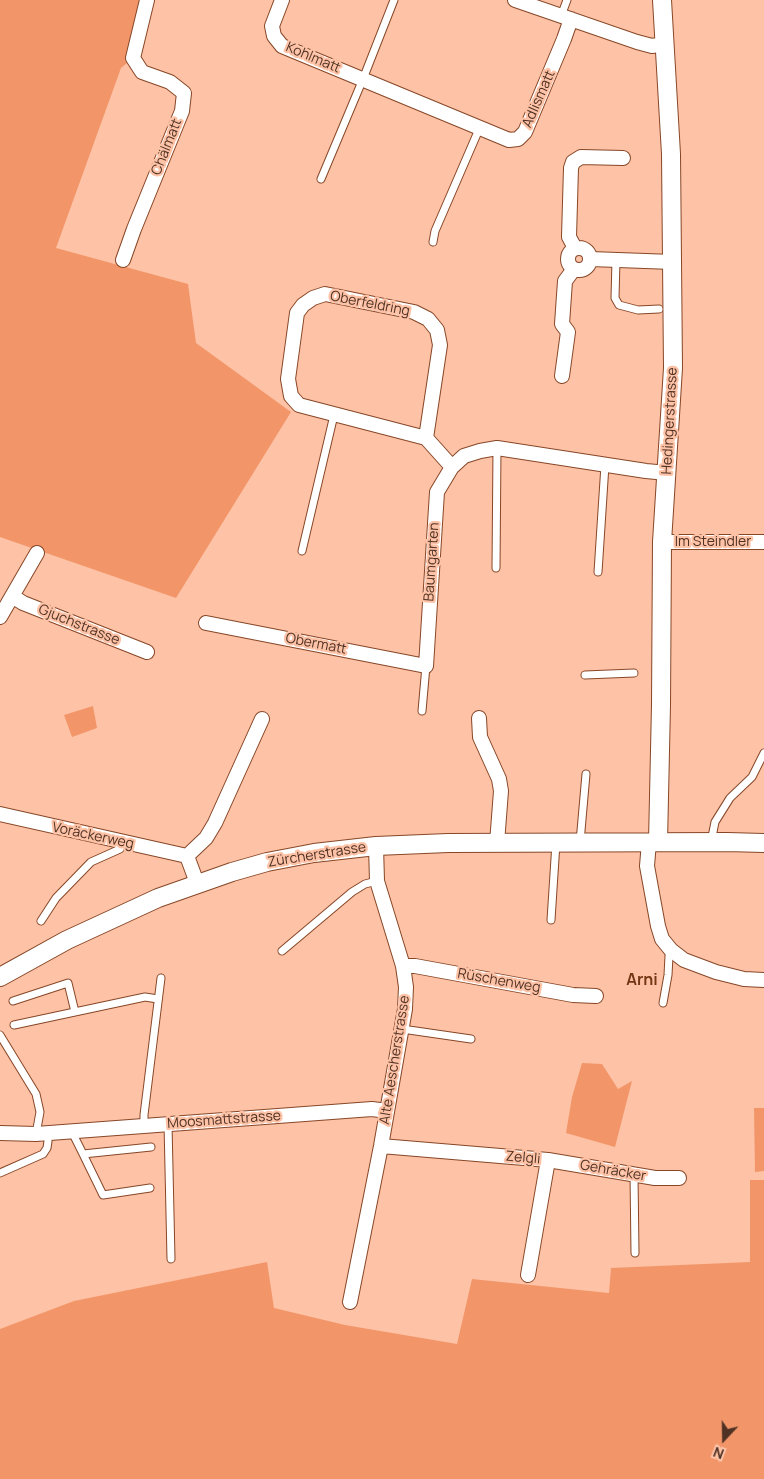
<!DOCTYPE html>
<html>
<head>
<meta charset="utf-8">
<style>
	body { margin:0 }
	#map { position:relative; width:764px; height:1479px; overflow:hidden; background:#fec2a6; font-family:Manrope,sans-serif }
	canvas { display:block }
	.north { position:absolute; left:699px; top:1414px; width:50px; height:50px; -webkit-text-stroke:4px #fec2a6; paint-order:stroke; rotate:201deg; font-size:14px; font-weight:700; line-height:20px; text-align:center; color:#503224 }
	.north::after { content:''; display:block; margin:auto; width:18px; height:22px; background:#503224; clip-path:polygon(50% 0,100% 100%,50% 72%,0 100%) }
</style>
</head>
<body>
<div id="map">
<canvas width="764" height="1479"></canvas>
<div class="north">N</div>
</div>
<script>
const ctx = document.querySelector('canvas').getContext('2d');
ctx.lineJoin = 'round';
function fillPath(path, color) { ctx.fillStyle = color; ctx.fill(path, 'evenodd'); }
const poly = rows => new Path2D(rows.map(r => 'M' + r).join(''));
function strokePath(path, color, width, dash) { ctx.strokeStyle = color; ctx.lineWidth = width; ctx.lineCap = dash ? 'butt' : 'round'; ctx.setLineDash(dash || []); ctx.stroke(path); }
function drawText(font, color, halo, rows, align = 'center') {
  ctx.font = font + ' Manrope,sans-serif'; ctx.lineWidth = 4.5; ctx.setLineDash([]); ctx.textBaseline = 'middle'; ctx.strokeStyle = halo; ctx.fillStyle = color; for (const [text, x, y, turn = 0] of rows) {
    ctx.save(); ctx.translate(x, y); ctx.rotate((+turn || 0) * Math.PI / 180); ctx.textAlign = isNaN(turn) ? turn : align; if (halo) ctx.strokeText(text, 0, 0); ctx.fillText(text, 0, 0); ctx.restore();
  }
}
const green = poly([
	[0,0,147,0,133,58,121,68,56,248,188,284,196,343,291,412,176,598,0,537],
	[93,706,97,728,72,737,64,715],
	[582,1063,602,1064,618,1089,632,1081,615,1147,566,1133,572,1097],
	[754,1108,764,1108,764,1171,755,1172],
	[750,1180,764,1180,764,1479,0,1479,0,1329,74,1301,267,1262,274,1308,345,1325,457,1344,472,1279,609,1293,611,1268,750,1262]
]);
const service = poly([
	[561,16,567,0],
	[321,179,363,79,394,0],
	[433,242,435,231,480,127],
	[616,260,615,298,619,305,638,310,659,309],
	[302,551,334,415],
	[496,568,497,448],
	[598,572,605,465],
	[585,675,634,673],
	[422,711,426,666],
	[580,842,586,774],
	[711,842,715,822,730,798,752,777,764,753],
	[551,920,556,843],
	[41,921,56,898,91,862,120,849,125,842],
	[282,951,352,892,365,884,377,881],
	[13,1001,68,983,75,1012],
	[663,1003,668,975,669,956,671,950],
	[14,1025,145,997,158,999],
	[402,1029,471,1039],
	[0,1035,36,1094,40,1112,36,1134],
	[168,1124,171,1259],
	[144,1126,144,1115,161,978],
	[75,1130,74,1136,83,1154,151,1147],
	[83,1154,103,1195,150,1188],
	[0,1173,43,1154,47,1148,48,1141,47,1133],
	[634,1175,635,1253]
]);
const minor = poly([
	[282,0,272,26,274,36,282,46,509,140,518,139,525,132,564,39,571,19],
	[515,0,637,42,652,46,665,44],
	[575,248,569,237,571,168,573,162,581,157,623,158],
	'568 259a11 11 0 1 1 22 0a11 11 0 1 1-22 0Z',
	[590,259,673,262],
	[123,260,134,229,182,111,184,93,170,82,142,72,133,58,147,0],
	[562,376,568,332,562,324,565,281,574,269],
	[426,438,299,405,291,396,288,379,297,313,303,305,313,298,325,294,414,312,428,319,437,330,440,345,426,438,452,467],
	[662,542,764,542],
	[12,596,23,603,147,652],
	[0,617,37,553],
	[206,623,426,666,437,492,452,467,464,456,480,451,497,448,646,471,667,473],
	[479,718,480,737,499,779,501,791,497,843],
	[0,814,187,856,197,883],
	[649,842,647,866,658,926,662,939,671,950,684,960,716,972,744,979,764,980],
	[187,856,206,838,215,823,262,719],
	[403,966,415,966,573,995,596,996],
	[0,1133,36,1134,372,1109,387,1111],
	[381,1146,548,1160,528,1275],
	[548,1160,655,1178,679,1178],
	[350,1302,381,1146,405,1009,406,987,403,966,377,881,376,846]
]);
const tertiary = poly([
	[658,842,661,705,662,542,673,368,671,154,662,0],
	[0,977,67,940,158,898,232,872,267,862,314,853,376,846,448,843,727,842,764,843]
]);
const streetNames = [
	["Kohlmatt",313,58,23],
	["Adlismatt",539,99,-66],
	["Chälmatt",167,147,-68],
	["Oberfeldring",370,304,11],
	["Hedingerstrasse",670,421,-87],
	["Im Steindler",713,542],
	["Baumgarten",432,562,-86],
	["Gjuchstrasse",79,625,22],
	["Obermatt",316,644,11],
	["Voräckerweg",93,836,12],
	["Zürcherstrasse",317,855,-9],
	["Rüschenweg",499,981,10],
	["Alte Aescherstrasse",395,1060,-81],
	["Moosmattstrasse",224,1120,-4],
	["Zelgli",523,1158,5],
	["Gehräcker",613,1171,10]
];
const quarterNames = [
	["Arni",642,981]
];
fillPath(green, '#f29669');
strokePath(service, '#874727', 9);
strokePath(minor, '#874727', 16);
strokePath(tertiary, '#874727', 20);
strokePath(service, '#fff', 7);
strokePath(minor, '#fff', 14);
strokePath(tertiary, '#fff', 18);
drawText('14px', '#503224', '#fec2a6', streetNames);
drawText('bold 16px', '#743614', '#fec2a6', quarterNames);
</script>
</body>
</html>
